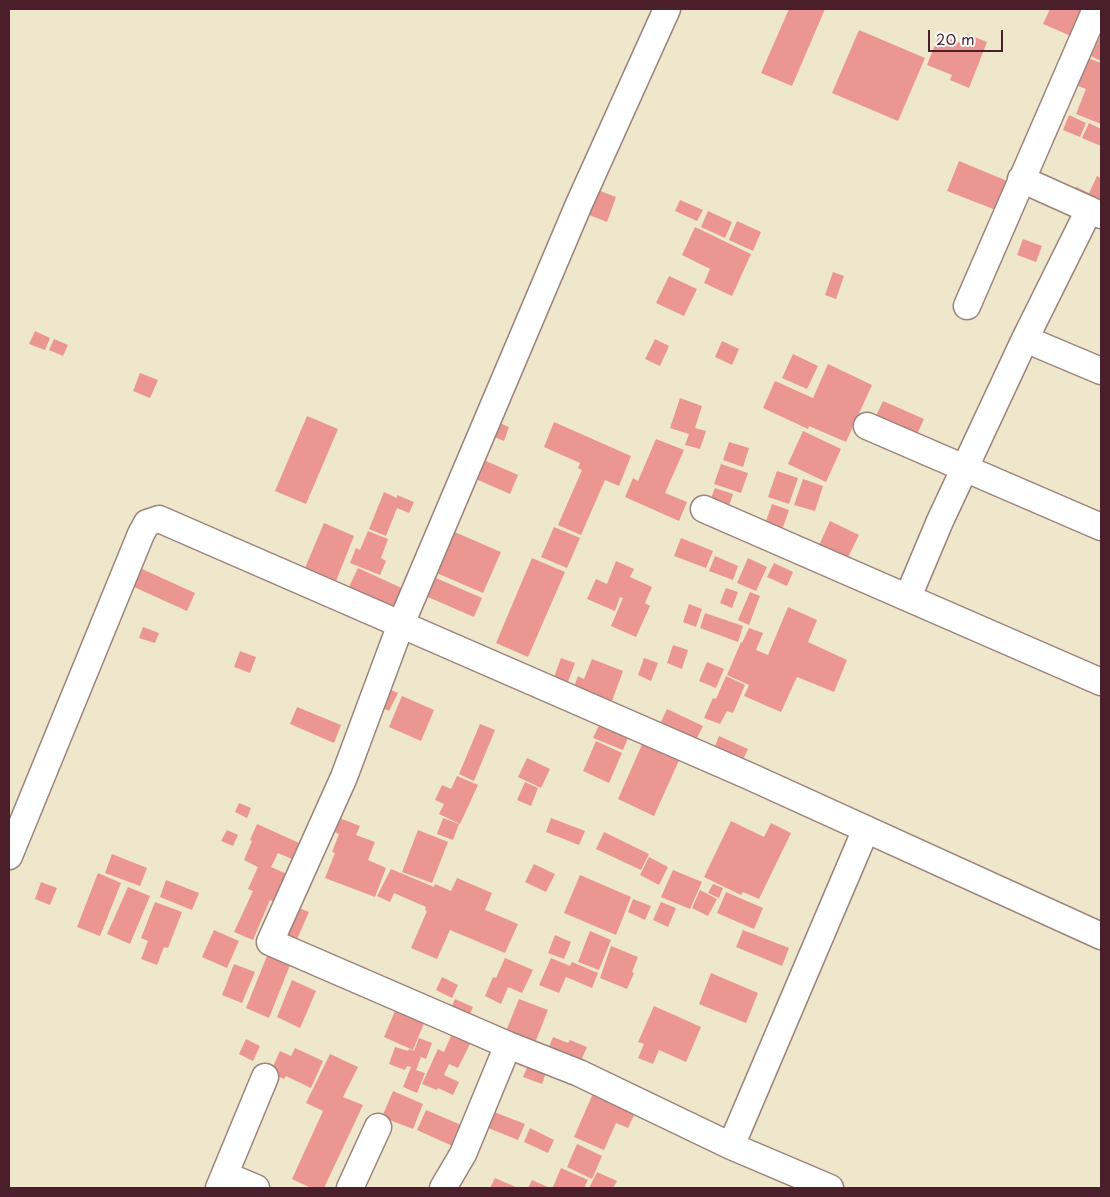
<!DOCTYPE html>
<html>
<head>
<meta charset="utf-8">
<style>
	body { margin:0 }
	#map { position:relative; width:1110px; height:1197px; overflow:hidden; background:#eee7cb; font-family:"Playpen Sans",sans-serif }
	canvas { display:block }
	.frame { position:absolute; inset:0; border:10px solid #4a1f2b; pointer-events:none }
	.scale { position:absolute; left:928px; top:30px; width:75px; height:22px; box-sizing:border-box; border:2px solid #4a1f2b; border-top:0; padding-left:6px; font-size:15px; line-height:18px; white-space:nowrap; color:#4a1f2b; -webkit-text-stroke:4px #fff; paint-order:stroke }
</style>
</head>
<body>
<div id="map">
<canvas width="1110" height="1197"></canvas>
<div class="frame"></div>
<div class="scale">20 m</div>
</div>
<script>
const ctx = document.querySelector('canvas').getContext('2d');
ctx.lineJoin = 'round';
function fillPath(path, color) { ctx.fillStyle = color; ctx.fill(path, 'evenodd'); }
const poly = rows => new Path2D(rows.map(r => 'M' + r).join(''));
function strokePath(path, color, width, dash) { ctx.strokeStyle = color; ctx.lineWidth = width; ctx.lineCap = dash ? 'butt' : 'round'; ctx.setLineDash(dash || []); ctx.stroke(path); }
const building = poly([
	[789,9,825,9,792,86,761,73],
	[1050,9,1085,9,1073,37,1043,24],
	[859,30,925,58,898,121,832,93],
	[967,34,987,42,969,88,950,80,952,75,927,65,939,35,963,44],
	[1101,35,1101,61,1091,56],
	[1088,58,1101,63,1101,124,1076,114,1086,89,1076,85],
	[1069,115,1086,123,1080,137,1063,130],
	[1089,123,1101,129,1101,146,1082,138],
	[959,161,1012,183,1001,212,947,191],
	[1097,176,1101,178,1101,196,1097,206,1071,197,1076,187,1089,193],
	[593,188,616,197,607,222,584,213],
	[680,200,703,210,697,221,675,211],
	[708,211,732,222,725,238,701,227],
	[737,221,761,232,753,251,729,240],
	[695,227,751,254,732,296,704,283,710,269,682,255],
	[1023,239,1042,246,1036,262,1017,255],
	[833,272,844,276,836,299,825,295],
	[669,276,697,289,684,316,656,303],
	[35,331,50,338,45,350,29,344],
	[54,339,68,345,63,356,49,350],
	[655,339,669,346,660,366,645,359],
	[722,341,739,349,732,365,715,357],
	[793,354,818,366,807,389,782,378],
	[828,364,872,385,846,442,809,426,808,429,763,408,775,381,813,398],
	[140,373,158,380,150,398,133,391],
	[680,398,702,406,695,428,706,431,700,449,685,445,689,434,670,428],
	[883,401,924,419,915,439,874,420],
	[307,416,338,429,306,504,275,491],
	[495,421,509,427,504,441,489,435],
	[554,422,631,456,619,486,605,480,581,535,558,525,582,470,578,468,580,463,544,447],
	[803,431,841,449,826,482,788,464],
	[656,439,684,450,665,493,687,502,679,521,625,497,633,478,638,481],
	[729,442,749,448,743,467,723,460],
	[477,457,518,475,510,494,469,476],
	[721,464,748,473,741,493,714,484],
	[777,471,798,478,789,504,768,497],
	[803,479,823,486,815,511,794,505],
	[715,488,733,494,728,509,709,503],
	[384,492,397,498,397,495,414,502,409,513,397,508,386,536,369,529],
	[772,504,789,510,782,530,765,524],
	[830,521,859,535,844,565,816,552],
	[324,523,354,536,336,581,305,568],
	[554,527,580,538,567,568,541,557],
	[450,530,501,552,483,593,432,571],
	[368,531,388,539,381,558,386,561,380,575,350,563,356,548,360,550],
	[681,538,713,551,706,568,674,556],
	[715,556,738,566,733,580,709,571],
	[532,558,565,572,528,657,496,643],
	[748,558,767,567,756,591,737,583],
	[616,561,634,569,630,577,652,587,645,603,650,606,636,637,611,626,623,598,620,597,615,611,587,599,596,579,607,584],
	[774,563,793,572,787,586,767,577],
	[358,568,406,590,395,613,347,591],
	[142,569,195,593,187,611,134,587],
	[429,575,482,598,474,617,421,594],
	[726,588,738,592,732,608,720,603],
	[750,592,760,596,749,625,738,620],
	[689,604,702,609,696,627,683,622],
	[788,607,817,620,808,642,847,660,834,692,797,677,781,712,744,696,749,685,727,675,741,642,742,643,749,628,763,633,756,650,768,655],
	[705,613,743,626,738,642,700,628],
	[143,627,159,633,155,643,139,638],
	[673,645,688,650,682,669,667,663],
	[240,651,256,657,250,673,234,667],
	[561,658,575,663,568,682,554,677],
	[644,658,658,663,651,681,638,675],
	[592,659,623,671,612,701,598,695,595,701,572,692,578,676,584,679],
	[707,662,724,669,716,688,699,681],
	[726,676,745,685,733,713,727,711,720,724,704,718,713,698,716,699],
	[380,685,398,693,389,711,372,703],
	[402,696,434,710,421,741,389,727],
	[297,707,341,725,334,743,290,724],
	[667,709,703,726,694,744,659,726],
	[601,721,630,733,623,750,593,738],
	[480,724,495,730,474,781,459,774],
	[719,736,748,749,741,764,713,751],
	[644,740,681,756,654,816,618,799],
	[596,741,622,753,609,783,583,771],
	[527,758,550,769,541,788,518,777],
	[457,776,478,785,460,824,439,814,444,804,435,800,442,785,451,789],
	[525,782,538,788,531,806,517,800],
	[239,803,251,808,247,818,235,812],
	[332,815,360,826,356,835,375,842,368,860,386,868,375,897,325,878,335,853,332,852,339,834,327,829],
	[443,818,459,824,453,840,437,834],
	[551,818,585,831,579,845,546,832],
	[731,821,764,837,771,823,791,833,759,899,743,892,741,895,704,877],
	[257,824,306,846,299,862,278,853,271,867,294,877,282,905,270,900,253,940,234,932,253,891,248,889,258,867,244,860,252,841,250,840],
	[227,830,238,835,233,846,221,841],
	[418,830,448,842,432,883,402,872],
	[604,832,649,854,641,870,596,849],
	[112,854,147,868,140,886,105,873],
	[649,857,668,867,659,885,640,875],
	[534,864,555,874,546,892,525,882],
	[391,869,434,887,435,884,451,891,457,878,492,893,485,910,518,924,505,953,450,930,437,959,411,948,427,911,425,910,426,907,394,893,390,902,377,896],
	[673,870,702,882,690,909,661,897],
	[98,873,121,883,100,936,77,927],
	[580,875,631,897,616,935,564,913],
	[166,880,199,893,192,910,160,897],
	[41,882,57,888,50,905,35,899],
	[713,884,723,888,719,898,708,893],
	[128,887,150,896,130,944,107,934],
	[700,890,717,899,708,916,692,908],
	[726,892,763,908,754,929,717,913],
	[633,899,651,906,645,920,628,912],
	[155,902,182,912,168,948,164,947,157,965,141,959,148,941,141,938],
	[661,902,676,908,668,927,653,920],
	[292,905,309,912,294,946,277,939],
	[214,930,239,941,227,968,202,957],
	[743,930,789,948,782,966,736,947],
	[590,931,611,940,599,970,578,962],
	[555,935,571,942,564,959,548,953],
	[611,946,638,957,632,972,634,973,627,989,600,978],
	[269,951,292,960,269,1018,246,1008],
	[505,958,533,970,522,993,508,987,501,1004,485,996,493,977,496,978],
	[551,958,570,966,572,962,598,973,592,988,566,977,559,993,539,985],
	[234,964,255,972,242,1003,222,995],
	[711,973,758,993,746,1023,699,1004],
	[442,977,458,985,452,998,436,990],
	[292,980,316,991,300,1028,277,1017],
	[455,999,473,1007,467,1021,449,1013],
	[519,999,548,1010,533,1048,504,1036],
	[398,1004,427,1016,413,1050,384,1037],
	[654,1006,701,1027,686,1062,659,1050,653,1064,638,1058,644,1044,638,1042],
	[455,1027,474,1036,458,1068,449,1064,444,1075,459,1082,453,1095,438,1088,437,1090,422,1084,438,1049,444,1052],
	[553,1037,568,1043,570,1040,587,1047,579,1065,546,1054],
	[419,1038,432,1043,426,1059,421,1057,416,1070,425,1073,417,1093,403,1087,411,1067,407,1066,405,1070,389,1064,395,1047,408,1051,409,1049,414,1051],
	[246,1039,260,1046,253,1061,239,1054],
	[295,1048,323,1061,311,1088,286,1076,284,1079,270,1073,280,1051,291,1056],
	[330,1054,358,1067,343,1097,363,1105,324,1188,311,1188,292,1179,323,1111,306,1103],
	[530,1060,548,1067,542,1084,523,1077],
	[595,1089,635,1113,628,1128,616,1123,604,1150,574,1137],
	[393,1091,423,1104,413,1129,382,1117],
	[484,1108,525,1124,518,1140,478,1124],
	[426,1110,466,1127,457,1148,417,1130],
	[530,1128,554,1140,548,1153,524,1142],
	[577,1144,602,1156,592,1179,567,1167],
	[561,1168,588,1180,584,1188,556,1188,553,1187],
	[597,1172,617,1181,613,1188,589,1188],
	[495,1178,518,1188,490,1188],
	[532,1180,550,1188,528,1188]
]);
const minor = poly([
	[667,9,579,204,401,624,344,777,270,942,508,1045,579,1073,731,1146,830,1188],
	[1021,179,1101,215],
	[967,306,1096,9],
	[1025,339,1101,371],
	[867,426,1101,527],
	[704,509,1101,682],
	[908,597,940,521,1025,339,1089,210],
	[9,856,141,534,147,523,159,519,749,776,1101,936],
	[731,1146,866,829],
	[225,1175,256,1188],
	[219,1188,265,1077],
	[350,1188,378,1127],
	[443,1188,463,1154,508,1045]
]);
fillPath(building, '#ec9691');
strokePath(minor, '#9c837b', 29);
strokePath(minor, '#fff', 26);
</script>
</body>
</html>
